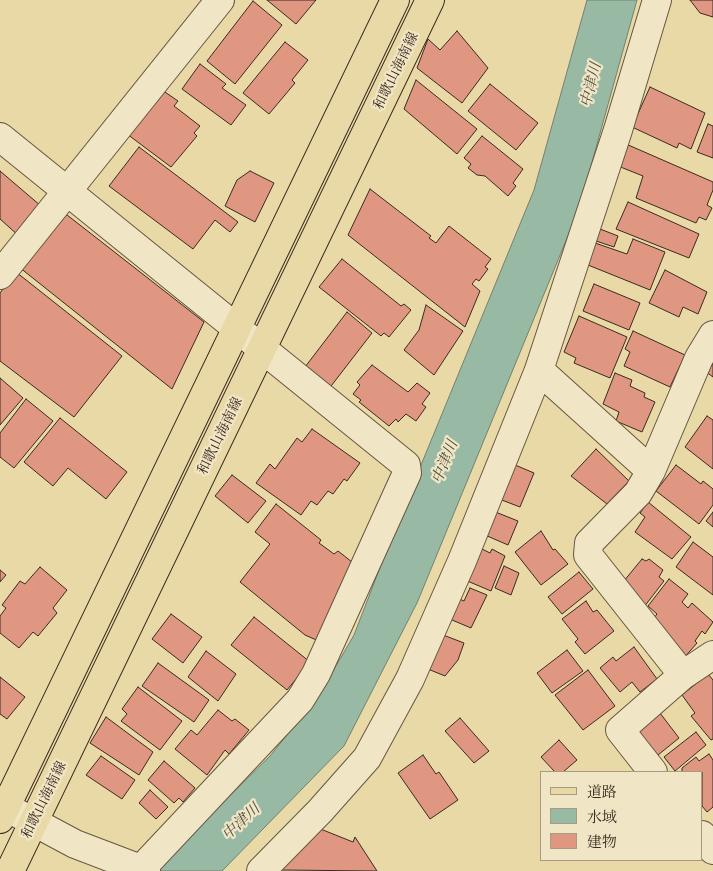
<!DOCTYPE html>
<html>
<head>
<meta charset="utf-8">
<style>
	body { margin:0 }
	#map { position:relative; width:713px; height:871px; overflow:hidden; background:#e8d9a6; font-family:"Libre Caslon Text","Noto Serif JP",serif }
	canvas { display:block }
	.legend { position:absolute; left:540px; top:771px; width:162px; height:90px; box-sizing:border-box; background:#f0e6c5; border:1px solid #a89b83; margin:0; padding:6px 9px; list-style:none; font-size:15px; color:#3b2a20 }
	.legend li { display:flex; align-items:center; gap:10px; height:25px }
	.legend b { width:25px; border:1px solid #a89b83 }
</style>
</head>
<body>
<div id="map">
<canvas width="713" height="871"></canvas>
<ul class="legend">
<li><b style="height:6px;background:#e8d9a6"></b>道路</li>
<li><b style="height:14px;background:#98baa4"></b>水域</li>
<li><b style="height:14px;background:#df9782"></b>建物</li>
</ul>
</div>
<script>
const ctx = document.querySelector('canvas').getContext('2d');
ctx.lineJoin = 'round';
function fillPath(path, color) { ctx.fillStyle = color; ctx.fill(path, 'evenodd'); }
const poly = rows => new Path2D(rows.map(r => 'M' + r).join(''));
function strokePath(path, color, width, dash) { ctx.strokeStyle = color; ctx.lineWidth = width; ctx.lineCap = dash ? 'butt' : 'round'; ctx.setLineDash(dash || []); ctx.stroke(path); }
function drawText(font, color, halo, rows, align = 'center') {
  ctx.font = font + ' "Libre Caslon Text","Noto Serif JP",serif'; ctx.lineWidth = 4.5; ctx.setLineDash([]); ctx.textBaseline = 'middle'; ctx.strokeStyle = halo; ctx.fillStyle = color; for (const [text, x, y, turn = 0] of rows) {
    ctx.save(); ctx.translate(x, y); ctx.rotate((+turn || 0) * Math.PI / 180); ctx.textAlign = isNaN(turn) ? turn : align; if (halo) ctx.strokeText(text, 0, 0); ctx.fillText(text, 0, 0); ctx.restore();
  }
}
const water = poly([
	[587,0,637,0,579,209,417,603,344,746,222,871,148,871,201,824,270,756,319,695,354,635,398,521,534,190,587,0]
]);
const building = poly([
	[267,0,316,0,296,24,267,0],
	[690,0,713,0,713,17,700,13,690,0],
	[253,1,282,25,235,84,207,61,253,1],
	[457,31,488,68,462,103,417,68,428,39,440,50,457,31],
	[285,42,308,60,292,80,295,83,269,114,243,93,285,42],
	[200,64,226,84,222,88,246,105,231,125,182,89,200,64],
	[416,80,477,129,457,154,404,109,416,80],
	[490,84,538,123,516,150,468,111,490,84],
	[650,87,705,113,691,149,679,143,677,148,632,127,650,87],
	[162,90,178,101,174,106,200,126,194,133,197,136,171,167,127,134,162,90],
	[708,124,713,126,713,158,697,152,708,124],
	[482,136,523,169,513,183,516,186,508,196,485,176,477,175,468,168,471,164,464,158,482,136],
	[626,144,713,182,713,190,707,205,712,208,706,220,699,217,696,223,636,198,643,176,618,166,626,144],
	[139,147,238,222,230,232,215,220,193,249,109,186,139,147],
	[0,171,41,206,19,236,0,219,0,171],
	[250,171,274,183,255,222,225,206,237,180,250,171],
	[370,189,431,236,429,238,436,243,449,226,491,259,485,267,488,269,479,281,476,279,472,284,480,291,465,327,348,235,370,189],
	[628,202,699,234,689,258,616,229,628,202],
	[62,211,204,322,172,389,19,267,62,211],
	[600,229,618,236,614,247,596,241,600,229],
	[633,239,665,252,650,290,588,265,595,243,627,254,633,239],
	[342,259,401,306,404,304,411,310,389,337,384,333,381,336,319,287,342,259],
	[665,270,707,292,698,314,683,307,679,317,649,303,665,270],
	[16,272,122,356,74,417,0,361,0,293,16,272],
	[594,284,640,303,629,330,583,311,594,284],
	[426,305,463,331,434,375,404,350,419,330,426,305],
	[347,312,372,333,328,390,302,371,347,312],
	[579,316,627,337,610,378,574,363,576,358,564,352,579,316],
	[633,331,685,355,670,387,624,366,630,352,625,349,633,331],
	[713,364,713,377,706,372,713,364],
	[372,365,408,392,417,383,430,393,422,404,426,407,416,421,406,414,398,422,396,419,389,426,359,402,361,400,353,394,360,385,357,382,372,365],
	[615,373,632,380,630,386,645,393,644,397,655,402,642,432,616,421,619,412,603,404,615,373],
	[0,378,23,398,0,425,0,378],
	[26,399,53,421,14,468,0,457,0,433,26,399],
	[707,416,713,420,713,469,685,447,707,416],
	[60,418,127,472,106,499,68,468,53,486,24,462,60,418],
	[312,429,360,463,347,481,344,479,333,494,328,491,317,505,311,501,301,515,256,483,270,464,275,469,297,438,302,442,312,429],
	[596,449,629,481,607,504,571,476,596,449],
	[508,462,534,473,520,507,494,497,508,462],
	[676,465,701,484,703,481,713,489,713,505,699,524,656,491,676,465],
	[232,475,266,501,248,523,215,496,232,475],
	[648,502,691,537,672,559,635,532,645,517,640,513,648,502],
	[276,504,321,540,319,543,334,554,338,551,352,562,321,642,305,635,240,582,270,544,255,532,276,504],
	[488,509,518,521,508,545,478,532,488,509],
	[713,512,713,527,706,521,713,512],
	[541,531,553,550,555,549,568,564,541,585,515,552,541,531],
	[693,542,713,557,713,595,676,567,693,542],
	[480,548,490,553,492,549,505,556,491,591,465,580,480,548],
	[642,559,646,561,649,559,663,570,659,577,664,581,644,607,619,587,642,559],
	[504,566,519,573,511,595,495,588,504,566],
	[40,567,67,590,53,608,57,613,38,636,33,632,19,648,0,633,0,616,6,608,2,605,20,581,25,584,40,567],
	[0,570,6,575,0,582,0,570],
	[579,572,593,589,562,614,548,597,579,572],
	[669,579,688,594,682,602,688,608,692,603,713,622,705,634,702,631,695,641,697,643,683,659,651,622,657,614,648,606,669,579],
	[470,588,487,595,471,628,445,617,455,597,464,601,470,588],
	[586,601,593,612,597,610,614,631,585,654,575,642,578,639,562,619,586,601],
	[171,614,202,637,183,663,152,639,171,614],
	[254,617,310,662,287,690,231,645,254,617],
	[438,633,464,643,458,660,445,676,423,667,438,633],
	[634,647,657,679,640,692,632,682,620,692,600,668,613,657,616,661,634,647],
	[567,650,583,671,552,693,537,673,567,650],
	[206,651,236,674,218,701,188,677,206,651],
	[158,663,209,700,194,722,142,686,158,663],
	[588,670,615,706,583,730,555,695,588,670],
	[708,674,713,680,713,739,711,740,691,716,695,713,682,695,708,674],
	[0,677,25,697,7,719,0,714,0,677],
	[138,687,182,721,160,750,121,721,127,714,122,709,138,687],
	[218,710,232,721,235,719,249,730,229,754,225,750,207,775,175,749,191,730,197,735,218,710],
	[660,713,679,738,653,759,633,732,660,713],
	[106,717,153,752,139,775,90,743,106,717],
	[460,718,489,751,474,763,445,731,460,718],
	[696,732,706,745,675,771,664,757,696,732],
	[559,740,577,760,563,772,555,772,541,757,559,740],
	[709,754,713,760,713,807,707,812,702,806,702,772,682,772,682,768,696,757,699,761,709,754],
	[423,755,436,774,439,772,458,800,430,819,398,773,423,755],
	[101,756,135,780,122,799,86,775,101,756],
	[164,761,195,788,183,802,179,798,174,803,148,780,164,761],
	[150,790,168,807,156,819,139,803,150,790],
	[313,826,353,842,355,837,377,871,280,870,313,826]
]);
const minor = poly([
	[0,137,406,465,407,473,316,674,300,700,141,869],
	[0,275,220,0],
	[539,370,651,471,699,358,713,335],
	[651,471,638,493,589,543,588,555,683,675,713,655],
	[653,772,620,730,683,675],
	[0,800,17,813,75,844,146,871],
	[702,835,713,850],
	[261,871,320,811,367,758,410,679,462,561,539,370,618,130,657,0]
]);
const major = poly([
	[0,819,395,0],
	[10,871,430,0]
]);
const streetNames = [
	["和歌山海南線",396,71,-64],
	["和歌山海南線",220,436,-64],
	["和歌山海南線",44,800,-64]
];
const waterNames = [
	["中津川",591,85,-76],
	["中津川",445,462,-68],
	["中津川",241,822,-43]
];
fillPath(water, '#98baa4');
strokePath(water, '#73806f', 1);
fillPath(building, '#df9782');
strokePath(building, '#3b2a20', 1);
strokePath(minor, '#665642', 30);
strokePath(major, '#3b2a20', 30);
strokePath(minor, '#f0e6c5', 28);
strokePath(major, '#e8d9a6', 28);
drawText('14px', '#3b2a20', '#f0e6c5', streetNames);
drawText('italic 15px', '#524e41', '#f0e6c5', waterNames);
</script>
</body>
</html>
